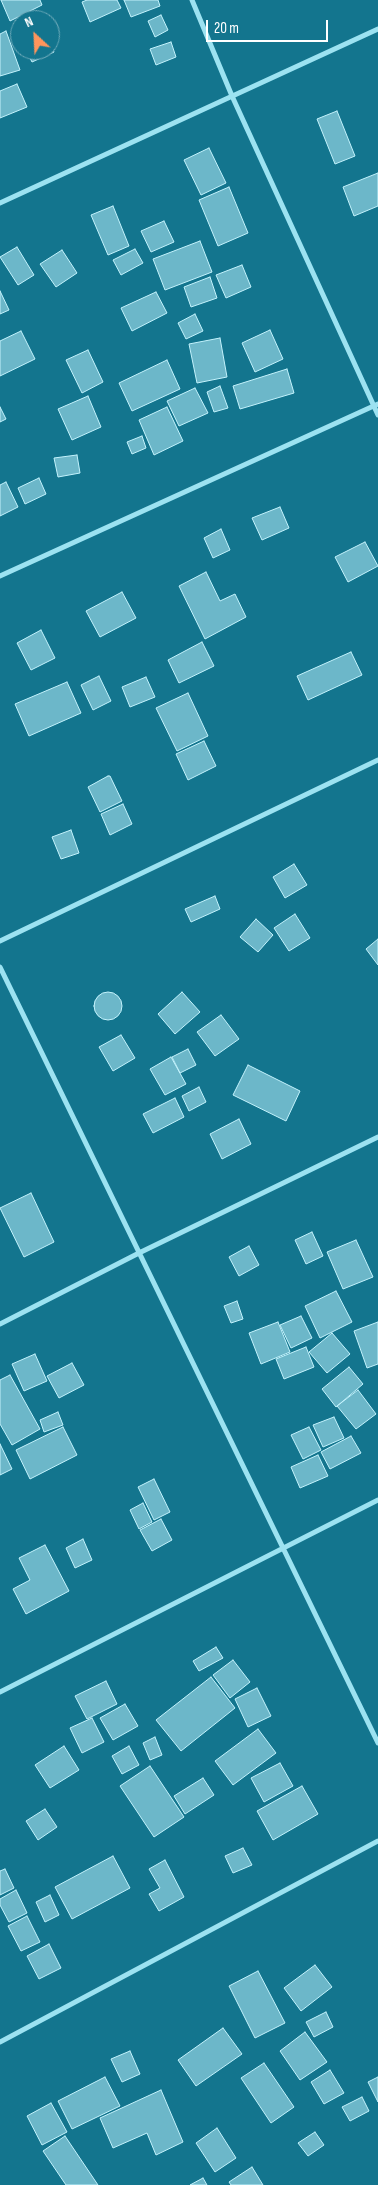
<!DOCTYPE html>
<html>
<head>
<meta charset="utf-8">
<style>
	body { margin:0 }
	#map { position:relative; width:378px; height:2185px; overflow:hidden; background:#13758e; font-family:"Sofia Sans Condensed",sans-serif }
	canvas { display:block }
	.north { position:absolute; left:10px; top:10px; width:50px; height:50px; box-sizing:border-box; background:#13758e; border:1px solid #71acbb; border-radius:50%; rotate:335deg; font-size:14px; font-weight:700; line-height:20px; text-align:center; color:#fff }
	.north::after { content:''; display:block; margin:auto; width:18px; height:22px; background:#ff955c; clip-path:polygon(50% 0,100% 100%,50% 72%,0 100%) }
	.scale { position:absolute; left:206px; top:20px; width:122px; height:22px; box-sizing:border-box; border:2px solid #fff; border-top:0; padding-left:6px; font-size:15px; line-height:18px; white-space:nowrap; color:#fff; -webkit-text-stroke:4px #13758e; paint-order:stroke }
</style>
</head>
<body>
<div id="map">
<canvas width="378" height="2185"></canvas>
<div class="north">N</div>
<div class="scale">20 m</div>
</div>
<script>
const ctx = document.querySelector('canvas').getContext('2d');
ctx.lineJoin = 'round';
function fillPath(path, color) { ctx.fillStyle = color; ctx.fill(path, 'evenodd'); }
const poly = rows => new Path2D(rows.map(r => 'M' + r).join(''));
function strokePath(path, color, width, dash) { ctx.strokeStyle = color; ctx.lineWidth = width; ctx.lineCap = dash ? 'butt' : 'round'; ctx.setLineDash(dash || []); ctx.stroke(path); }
const building = poly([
	[1,0,40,0,42,5,10,21,1,0],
	[87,0,117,0,121,8,90,22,82,2,87,0],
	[124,0,158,0,160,6,131,17,124,0],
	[161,15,168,30,155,37,148,21,161,15],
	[6,31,20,70,0,76,0,34,6,31],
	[171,42,176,57,156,65,150,49,171,42],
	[50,44,54,52,32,62,26,50,50,50,50,44],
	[17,84,27,107,0,118,0,91,17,84],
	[337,111,355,156,335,164,317,119,337,111],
	[209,148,226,183,201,195,184,160,209,148],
	[378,173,378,206,354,216,343,187,378,173],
	[229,187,248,233,218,246,199,200,229,187],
	[113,206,129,246,108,255,91,215,113,206],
	[164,221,174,242,151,252,141,231,164,221],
	[200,241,212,272,165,290,153,259,200,241],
	[17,247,34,275,18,285,0,257,17,247],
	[135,249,143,263,121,275,113,260,135,249],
	[62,250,77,273,56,287,40,264,62,250],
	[242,265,251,287,226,298,216,275,242,265],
	[210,277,217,298,191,307,184,287,210,277],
	[0,291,9,310,0,314,0,291],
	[156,292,167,313,132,331,121,308,156,292],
	[195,314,203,331,186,339,178,323,195,314],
	[270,330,283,359,255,372,242,343,270,330],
	[21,331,35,359,0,376,0,341,21,331],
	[220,338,227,377,197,383,189,344,220,338],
	[88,350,103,382,82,393,66,360,88,350],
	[167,360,180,389,132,411,119,383,167,360],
	[287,369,294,393,240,409,233,386,287,369],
	[220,386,228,408,214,412,207,392,220,386],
	[195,388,208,413,179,426,167,401,195,388],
	[88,396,101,427,72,440,58,409,88,396],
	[0,407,6,419,0,422,0,407],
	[167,407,183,441,154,455,139,420,167,407],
	[142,436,146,448,132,454,127,442,142,436],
	[77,455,80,473,58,477,54,458,77,455],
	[39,478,46,494,25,504,18,488,39,478],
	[6,482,18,507,0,516,0,485,6,482],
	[280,507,289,528,262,540,252,518,280,507],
	[221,529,230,550,213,558,204,538,221,529],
	[365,542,378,566,348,582,335,557,365,542],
	[206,572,220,601,235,594,246,617,205,639,179,586,206,572],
	[122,592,136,618,100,637,86,611,122,592],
	[41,630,55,658,31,670,17,643,41,630],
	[202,642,214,666,179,683,168,660,202,642],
	[351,652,362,675,308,700,297,676,351,652],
	[99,676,111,701,93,710,81,685,99,676],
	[146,677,155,697,130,707,122,687,146,677],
	[67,682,81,713,29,736,15,704,67,682],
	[188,693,208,736,177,751,156,708,188,693],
	[204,741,216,766,188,780,176,754,204,741],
	[108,776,110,776,122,801,100,812,88,787,108,776],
	[123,804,132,824,110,835,101,814,123,804],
	[71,830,79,853,61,859,52,837,71,830],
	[294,864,307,885,285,898,273,877,294,864],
	[215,896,220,909,191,922,185,909,215,896],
	[295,914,310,938,289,951,274,928,295,914],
	[256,919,273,935,258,952,240,937,256,919],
	[378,939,378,965,366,949,378,939],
	[182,992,200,1012,175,1034,158,1014,182,992],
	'94 1006a14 14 0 1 1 28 0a14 14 0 1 1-28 0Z',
	[221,1015,239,1039,215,1056,197,1032,221,1015],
	[121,1035,135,1058,113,1071,99,1047,121,1035],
	[188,1049,196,1065,180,1073,172,1057,188,1049],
	[171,1057,186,1084,165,1095,150,1069,171,1057],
	[248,1065,300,1091,286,1121,233,1095,248,1065],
	[199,1087,206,1102,189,1111,182,1096,199,1087],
	[175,1098,184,1117,153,1133,143,1114,175,1098],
	[239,1119,251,1144,222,1159,210,1134,239,1119],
	[31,1193,54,1242,24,1257,0,1208,31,1193],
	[312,1232,323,1256,306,1264,295,1240,312,1232],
	[356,1240,373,1277,343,1289,327,1252,356,1240],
	[249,1246,259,1265,239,1276,229,1257,249,1246],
	[336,1291,352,1322,320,1338,305,1306,336,1291],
	[237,1301,243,1319,231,1323,224,1306,237,1301],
	[301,1316,312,1338,291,1348,280,1325,301,1316],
	[278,1322,290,1352,261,1364,249,1333,278,1322],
	[378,1322,378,1364,367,1368,354,1331,378,1322],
	[332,1333,350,1354,327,1373,309,1352,332,1333],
	[306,1347,314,1367,284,1379,276,1359,306,1347],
	[35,1354,47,1381,24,1391,12,1364,35,1354],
	[72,1363,84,1385,59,1398,47,1376,72,1363],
	[349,1367,363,1384,336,1407,322,1389,349,1367],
	[10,1375,40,1429,12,1445,0,1424,0,1380,10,1375],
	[358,1390,376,1414,356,1429,337,1406,358,1390],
	[58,1412,63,1425,44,1432,40,1420,58,1412],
	[334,1417,344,1438,323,1447,313,1425,334,1417],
	[63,1427,77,1455,30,1479,16,1450,63,1427],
	[309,1427,321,1450,303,1459,291,1435,309,1427],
	[351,1436,361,1453,330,1469,321,1452,351,1436],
	[0,1444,12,1469,0,1475,0,1444],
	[318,1455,328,1476,300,1488,291,1467,318,1455],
	[154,1479,170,1512,154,1520,138,1487,154,1479],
	[143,1503,152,1522,139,1529,130,1510,143,1503],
	[161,1519,172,1540,152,1551,140,1530,161,1519],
	[83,1539,92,1560,75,1568,66,1548,83,1539],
	[45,1545,69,1591,26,1614,13,1589,30,1580,19,1558,45,1545],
	[216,1647,223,1658,199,1671,193,1661,216,1647],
	[233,1660,250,1682,230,1698,213,1675,233,1660],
	[211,1677,235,1708,181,1751,156,1720,211,1677],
	[106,1681,117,1704,87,1719,75,1696,106,1681],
	[257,1688,271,1716,248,1727,235,1699,257,1688],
	[125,1704,138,1726,113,1740,100,1718,125,1704],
	[92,1718,104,1742,82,1753,70,1728,92,1718],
	[258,1729,276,1753,233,1785,215,1761,258,1729],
	[155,1737,162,1755,150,1760,143,1743,155,1737],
	[64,1746,79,1770,50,1788,35,1765,64,1746],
	[129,1746,139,1765,122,1774,112,1756,129,1746],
	[280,1763,293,1786,264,1802,251,1778,280,1763],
	[150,1766,184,1817,154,1837,120,1786,150,1766],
	[203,1778,214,1795,185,1814,174,1796,203,1778],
	[302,1786,318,1814,273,1840,257,1811,302,1786],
	[45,1809,57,1827,38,1840,26,1821,45,1809],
	[243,1848,252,1865,233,1873,225,1856,243,1848],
	[113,1856,130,1888,72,1919,55,1887,113,1856],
	[165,1860,184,1897,159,1911,149,1894,160,1888,149,1869,165,1860],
	[5,1869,14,1888,0,1895,0,1871,5,1869],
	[16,1890,27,1913,9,1922,0,1905,0,1899,16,1890],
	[50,1895,59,1915,45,1922,36,1902,50,1895],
	[27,1916,40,1942,21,1951,8,1926,27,1916],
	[49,1944,61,1968,39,1979,27,1956,49,1944],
	[315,1965,332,1987,301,2011,284,1988,315,1965],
	[258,1971,285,2023,255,2038,229,1986,258,1971],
	[326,2012,333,2027,314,2037,306,2022,326,2012],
	[223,2028,242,2054,196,2086,178,2060,223,2028],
	[305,2032,327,2062,300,2080,280,2051,305,2032],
	[130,2051,140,2074,122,2082,111,2059,130,2051],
	[264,2063,294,2107,271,2123,241,2078,264,2063],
	[330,2070,344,2093,324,2104,311,2082,330,2070],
	[105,2077,120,2106,72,2129,58,2101,105,2077],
	[378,2077,378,2102,368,2082,378,2077],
	[161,2090,183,2142,156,2155,147,2133,113,2148,100,2118,161,2090],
	[362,2097,369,2111,350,2121,342,2107,362,2097],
	[51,2103,67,2132,42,2145,27,2116,51,2103],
	[217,2128,236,2158,215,2172,196,2143,217,2128],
	[315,2132,324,2145,308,2156,298,2143,315,2132],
	[65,2136,98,2185,66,2185,43,2151,65,2136],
	[252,2167,263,2185,231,2185,229,2182,252,2167],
	[203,2178,207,2185,190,2185,203,2178]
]);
const minor = poly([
	[192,0,232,96,378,415],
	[0,203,378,29],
	[0,576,378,404],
	[0,941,378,760],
	[0,967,378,1743],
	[0,1324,139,1253,378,1137],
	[0,1692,378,1500],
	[0,2042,378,1841]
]);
fillPath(building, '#6cb7c9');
strokePath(building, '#c3f2fc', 1);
strokePath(minor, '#9ce2f1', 5);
</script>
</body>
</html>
